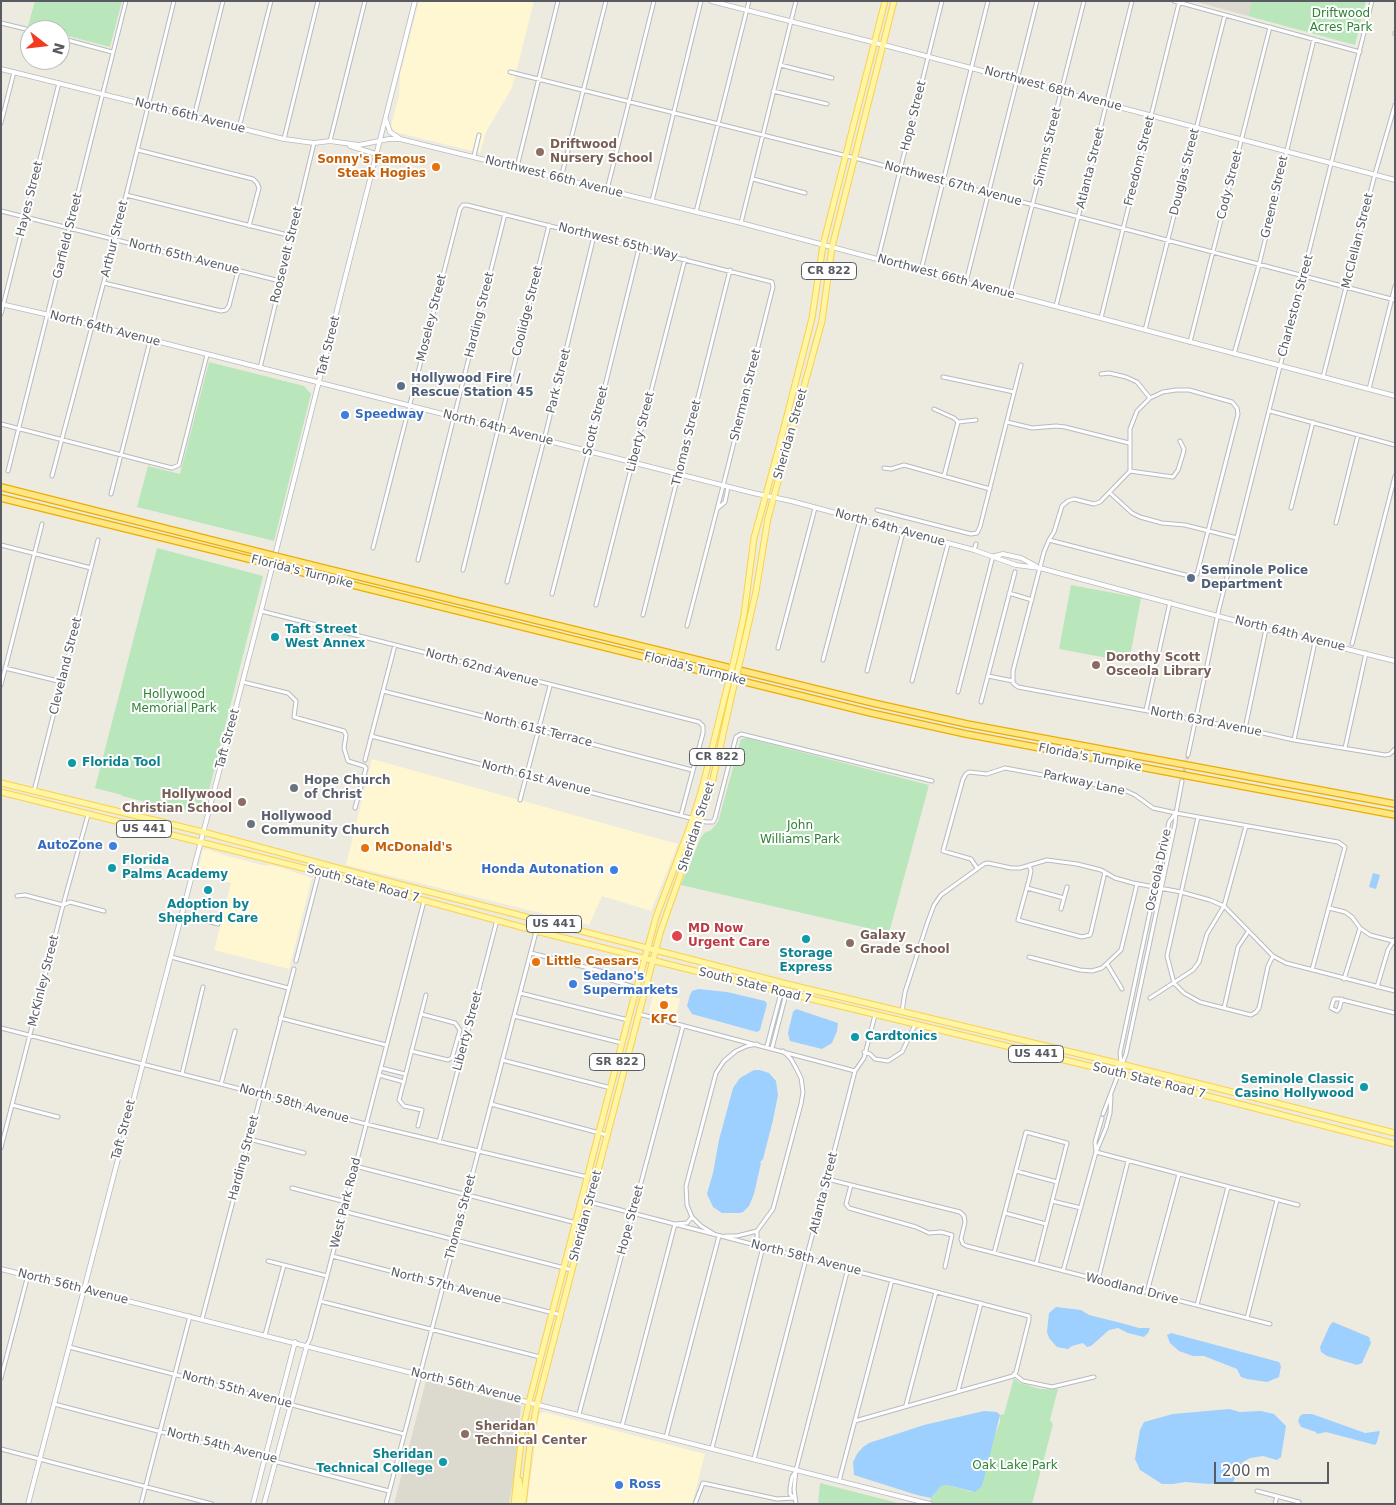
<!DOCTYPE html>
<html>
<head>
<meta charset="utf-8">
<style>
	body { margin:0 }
	#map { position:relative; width:1396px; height:1505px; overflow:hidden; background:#edeadf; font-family:"DejaVu Sans",sans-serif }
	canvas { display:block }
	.frame { position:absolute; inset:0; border:2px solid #585c62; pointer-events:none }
	.north { position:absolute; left:20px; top:20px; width:50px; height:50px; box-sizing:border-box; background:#fff; border:1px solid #bcbec0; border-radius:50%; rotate:106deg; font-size:14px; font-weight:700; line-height:20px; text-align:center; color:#585c62 }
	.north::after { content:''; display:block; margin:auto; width:18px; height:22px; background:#f4391e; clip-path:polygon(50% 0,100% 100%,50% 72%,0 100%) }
	.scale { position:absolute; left:1214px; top:1462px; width:115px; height:22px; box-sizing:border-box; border:2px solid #585c62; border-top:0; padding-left:6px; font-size:15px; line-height:18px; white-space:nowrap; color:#585c62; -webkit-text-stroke:4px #fff; paint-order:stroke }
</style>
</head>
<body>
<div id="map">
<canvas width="1396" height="1505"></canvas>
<div class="frame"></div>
<div class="north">N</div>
<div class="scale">200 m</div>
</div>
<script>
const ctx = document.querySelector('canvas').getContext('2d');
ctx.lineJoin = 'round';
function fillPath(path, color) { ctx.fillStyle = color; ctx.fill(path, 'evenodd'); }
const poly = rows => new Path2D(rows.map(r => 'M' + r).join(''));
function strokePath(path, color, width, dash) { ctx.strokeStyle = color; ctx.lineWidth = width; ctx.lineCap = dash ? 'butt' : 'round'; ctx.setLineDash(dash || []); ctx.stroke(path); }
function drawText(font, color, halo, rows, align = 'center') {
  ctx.font = font + ' "DejaVu Sans",sans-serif'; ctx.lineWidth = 4; ctx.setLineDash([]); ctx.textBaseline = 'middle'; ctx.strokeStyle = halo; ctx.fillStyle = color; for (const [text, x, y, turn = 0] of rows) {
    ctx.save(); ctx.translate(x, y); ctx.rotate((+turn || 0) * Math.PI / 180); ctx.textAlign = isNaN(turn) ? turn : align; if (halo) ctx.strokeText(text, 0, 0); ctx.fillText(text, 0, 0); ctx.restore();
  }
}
const commercial = poly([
	[419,1,534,1,512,88,486,132,480,153,395,132,391,126,399,96,400,75],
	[372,759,678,844,651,911,602,896,589,925,346,865],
	[206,849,224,855,266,866,270,865,279,867,312,878,289,969,214,950,231,883,197,874,203,850],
	[654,992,680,999,675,1018,649,1011],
	[544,1412,705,1454,692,1504,527,1504,539,1415]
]);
const education = poly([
	[1193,1,1252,1,1248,16],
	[426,1381,521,1406,514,1476,509,1504,394,1504]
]);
const green = poly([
	[35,1,122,1,110,47,60,34,60,30,45,30,28,26],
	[1252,1,1366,1,1355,45,1248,16],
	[209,362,304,386,311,394,274,541,137,507,148,466,180,474],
	[157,548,263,576,203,814,178,808,177,810,122,796,122,795,95,788],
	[1071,585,1141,598,1129,662,1059,649],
	[747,738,929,785,889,933,681,885,700,839,704,833,711,830,718,822,741,739],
	[1014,1378,1020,1383,1040,1389,1058,1389,1050,1420,1053,1424,1032,1504,936,1504,930,1502,931,1498,941,1486,947,1485,972,1492,1000,1422,1000,1415,1004,1414],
	[820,1483,902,1504,818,1504]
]);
const water = poly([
	[1373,873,1380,875,1376,889,1369,887],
	[698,989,727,992,765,1001,767,1004,760,1030,757,1032,692,1014,687,1006,690,995,692,991],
	[796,1009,838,1023,837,1031,832,1043,822,1049,790,1041,788,1033,793,1012],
	[754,1070,760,1070,769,1073,776,1081,778,1095,773,1120,763,1159,760,1162,761,1163,754,1194,749,1206,743,1212,740,1213,722,1213,713,1207,707,1194,713,1173,719,1140,733,1088,740,1078],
	[1056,1307,1081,1310,1089,1315,1121,1323,1139,1328,1150,1328,1148,1333,1144,1337,1128,1333,1118,1328,1109,1330,1091,1346,1087,1347,1083,1343,1072,1346,1068,1349,1057,1347,1049,1338,1047,1332,1049,1313],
	[1333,1322,1369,1337,1371,1343,1362,1363,1357,1365,1327,1356,1321,1352,1320,1347,1330,1325],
	[1171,1333,1279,1362,1281,1366,1279,1377,1267,1382,1247,1379,1241,1377,1237,1369,1204,1356,1193,1356,1179,1351,1170,1343,1167,1335],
	[1229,1409,1240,1412,1261,1411,1274,1414,1286,1426,1281,1457,1277,1460,1263,1456,1250,1458,1243,1462,1233,1482,1209,1484,1185,1482,1173,1484,1162,1484,1140,1470,1135,1459,1140,1430,1144,1422,1173,1414],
	[984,1411,997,1412,1000,1415,982,1486,975,1492,947,1485,941,1486,931,1498,917,1495,854,1475,853,1462,857,1454,863,1447,869,1443,924,1425],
	[1303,1414,1312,1414,1365,1433,1380,1431,1377,1442,1375,1445,1326,1432,1317,1434,1316,1432,1301,1427,1298,1421,1300,1416]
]);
const minorTunnel = poly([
	[1182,781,1188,755]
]);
const minor = poly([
	[1174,1,1360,52],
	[1,23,30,30],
	[1395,33,1395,34],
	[60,38,112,52],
	[780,65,832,78],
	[510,72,855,158,1395,300],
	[773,91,827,104],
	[194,117,223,1],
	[1,123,14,72],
	[239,128,271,1],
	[284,139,318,1],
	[330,141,365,1],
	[138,150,253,179,257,183,259,188,249,226],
	[474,156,479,135],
	[517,167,558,1],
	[561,178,606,1],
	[753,179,805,193],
	[607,190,654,1],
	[126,195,292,236],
	[652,201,701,1],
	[1,211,280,281],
	[696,212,749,1],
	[741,223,796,1],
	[878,259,942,1],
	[921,270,988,1],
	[966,282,1037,1],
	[104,283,221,311,226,310,229,306,238,271],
	[1010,293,1084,1],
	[1056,306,1132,1],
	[1,314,59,83],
	[1101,318,1179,3],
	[1145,330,1225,15],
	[1190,342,1270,27],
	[1234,354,1259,265,1314,39],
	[260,368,314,143],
	[1101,374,1109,373,1126,377,1137,382,1150,398],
	[943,377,1014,392],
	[1323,377,1375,174,1395,105],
	[1369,389,1395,286],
	[934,409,954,418,958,422,976,420],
	[1270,411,1395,445],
	[1007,422,1032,428,1056,426,1065,427,1129,443],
	[1,424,172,468,179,465,207,355],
	[884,468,891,469,904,465,990,489],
	[8,471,126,1],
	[1130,471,1173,477,1178,470,1183,454,1184,449,1180,441],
	[52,476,115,240,174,1],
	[944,476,958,422],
	[1110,493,1132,513,1140,517,1162,523,1185,525,1237,538],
	[111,494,150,341],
	[718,508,725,502,728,487],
	[1291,508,1313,422],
	[877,510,971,534,977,533,980,527,1021,365],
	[1336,523,1358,435],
	[1049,540,1189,576,1197,574,1238,414,1237,408,1232,402,1189,390,1176,390,1163,392,1150,398,1137,411,1130,429,1130,471,1100,502,1094,504,1074,499,1068,501,1062,506,1054,532,1049,540,1044,552,1013,671,1013,683,1018,687,1245,729,1294,740,1385,755,1390,754,1395,749],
	[1,545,91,568],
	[373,548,460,209,463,205,467,205,772,282,773,287,723,486,687,626],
	[974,550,976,544],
	[418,560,505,214],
	[463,570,549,225],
	[507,582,544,440,594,236],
	[1009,593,1032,600],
	[552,594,589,451,639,248],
	[596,605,685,259],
	[261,611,699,722,703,726,703,733,681,815],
	[643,615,730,270],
	[1352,644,1395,476],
	[778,648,815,508],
	[823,660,860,520],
	[5,668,62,682],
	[867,671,903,532],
	[988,676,1013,681],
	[912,681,948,544],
	[243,682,288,693,296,701,294,717,344,731,346,735,344,748,348,761,364,766,366,768,355,808],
	[1,685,42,524],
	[383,691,538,730,692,770],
	[958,692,993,556],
	[981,702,1015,572],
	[1146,710,1170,602],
	[1245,729,1266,629],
	[371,736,706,822,713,822,715,818,736,737,741,734,932,781],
	[1294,740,1315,642],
	[1345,748,1366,653],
	[1188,755,1219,609,1372,1],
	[365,760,395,645],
	[34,791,98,540],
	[520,800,550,686],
	[1198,817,1167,956,1174,983,1184,993,1200,1002,1251,1015,1256,1012,1259,1008,1268,966,1273,956],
	[1029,865,1031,871,1029,880,1018,920,1082,937,1090,935,1091,932,1105,872],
	[977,868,971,859,943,851,963,779,966,774,969,772,987,774,1005,768,1124,790,1135,795,1153,808,1176,813,1338,842,1345,847,1312,970],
	[1027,888,1064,898,1061,909],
	[17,896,25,895,63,905,70,902,104,911],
	[1064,898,1067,887],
	[1329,908,1345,912,1352,917,1360,928,1370,935,1393,941],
	[181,914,218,924],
	[531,953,604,972,611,980,637,988],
	[171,957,288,988],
	[1029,957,1080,970,1092,971,1102,968,1121,950,1137,884],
	[296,961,319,872],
	[1107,964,1122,989],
	[1344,979,1360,928],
	[1377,987,1388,950,1394,940],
	[520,993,628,1020],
	[1150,998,1193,970,1199,962,1207,934,1224,906,1246,826],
	[1342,999,1339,1009,1337,1011,1331,1008,1334,999,1339,999,1395,1013],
	[1224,1008,1238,947,1248,932],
	[902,1012,905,992,927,924,934,905,941,895,984,864,988,863,1011,868,1020,868,1047,860,1077,864,1101,870,1115,878,1133,883,1181,892,1210,900,1224,906,1273,956,1286,963,1395,991],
	[639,1014,855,1071],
	[514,1016,622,1043],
	[280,1018,386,1045],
	[1,1028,256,1093,266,1098,366,1124,587,1177],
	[767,1046,781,993],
	[772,1048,786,994],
	[411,1051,448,1060,452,1058,460,1030,455,1023,421,1014],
	[864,1052,870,1054,875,1059,888,1061,902,1052,915,1025],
	[502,1060,611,1088],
	[1121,1063,1120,1053,1169,822,1175,814],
	[381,1068,405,1074],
	[182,1074,203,987],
	[379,1075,404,1082],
	[221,1084,235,1031],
	[491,1104,607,1135],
	[12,1105,58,1117],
	[1103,1114,1126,1054,1175,824,1176,813,1182,781],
	[418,1126,422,1110,404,1106,399,1100,426,995],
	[249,1139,304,1153],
	[439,1142,497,920],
	[1,1148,63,905,88,815],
	[1096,1152,1298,1205],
	[1096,1152,1095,1142,1102,1118],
	[355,1166,584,1225],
	[1016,1171,1057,1182],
	[827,1179,960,1212,964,1216,965,1222,961,1239,963,1244,967,1246,1270,1324],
	[851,1185,846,1204,849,1208,916,1227,929,1233,941,1232,952,1235,945,1267],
	[292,1188,346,1202],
	[582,1200,1029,1316,1029,1320,1016,1372,1013,1376,855,1421],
	[1052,1201,1081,1208],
	[343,1211,572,1270],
	[1005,1213,1046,1224],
	[714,1234,701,1226,692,1217,687,1205,686,1186,716,1073,724,1061,736,1051,747,1046,757,1044],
	[725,1236,737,1236,757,1231,773,1209,801,1104,803,1092,801,1078,796,1068,791,1059,783,1051],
	[994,1253,1026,1132,1067,1143,1036,1264],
	[332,1256,561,1315],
	[268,1261,327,1276],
	[1063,1271,1096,1152,1106,1128,1110,1113,1111,1096],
	[1098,1280,1128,1161],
	[1147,1292,1179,1174],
	[320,1301,540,1357],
	[1197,1305,1228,1187],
	[1247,1318,1277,1200],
	[202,1319,294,969],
	[265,1335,284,1265],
	[307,1345,310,1339,327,1276,424,901],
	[69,1347,404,1434],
	[1014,1374,1023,1381,1052,1387,1094,1377],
	[1,1378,28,1275],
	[958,1391,981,1303],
	[54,1404,389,1491],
	[906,1405,936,1292],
	[579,1414,683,1026],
	[622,1426,675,1224,687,1223,692,1217],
	[666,1437,719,1236],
	[712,1448,763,1247,757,1239,757,1231],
	[1,1449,212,1504],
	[754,1459,855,1071,864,1058,875,1015],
	[839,1481,892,1280],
	[1257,1491,1299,1502],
	[793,1497,790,1494,790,1488,792,1477,796,1471],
	[141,1504,190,1316],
	[386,1504,536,932],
	[695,1504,703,1483,777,1499,794,1498],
	[796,1504,794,1489,796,1470,848,1268],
	[1275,1504,1277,1496]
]);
const tertiary = poly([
	[711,1,884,45,1395,180],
	[1,69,284,139,314,143,330,141,359,145,389,139,400,139,741,223,1395,396],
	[386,120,390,132,399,138],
	[350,146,376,154],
	[1,304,93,325,753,493,791,501,974,550,1016,565,1040,568,1266,629,1395,661],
	[995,556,1003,554,1021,558,1036,566],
	[1,1269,930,1504],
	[28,1504,261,611,415,1],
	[253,1504,295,1342],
	[264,1504,307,1345]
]);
const primary = poly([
	[735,656,744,615,754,538,779,447,812,318,823,245,885,1],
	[741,657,756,591,768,518,822,321,832,247,894,1],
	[1,783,203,832,375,878,787,984,1121,1064,1395,1133],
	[1,792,319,872,536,931,683,968,1118,1073,1395,1144],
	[514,1504,522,1433,529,1402,628,1020,656,917,693,818,703,785,726,692],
	[518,1504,520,1486,519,1480],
	[523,1504,531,1436,537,1404,660,933,711,788,732,694]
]);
const motorway = poly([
	[1,487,259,552],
	[1,498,257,561],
	[291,560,873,703,967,724,1395,804],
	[288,569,871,713,966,734,1395,815]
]);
const primaryBridge = poly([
	[726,692,735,656],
	[732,694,741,657]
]);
const motorwayBridge = poly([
	[259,552,291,560],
	[257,561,288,569]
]);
const markers = [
	[540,152,5,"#8d6e63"],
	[436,167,5,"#e8710a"],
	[401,386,5,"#5c6f8a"],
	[345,415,5,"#3f7fe0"],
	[1191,578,5,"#5c6f8a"],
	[275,637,5,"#0f9aa8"],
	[1096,665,5,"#8d6e63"],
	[72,763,5,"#0f9aa8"],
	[294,788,5,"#6b7280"],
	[242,802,5,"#8d6e63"],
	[251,824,5,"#6b7280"],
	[113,846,5,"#3f7fe0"],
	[365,848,5,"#e8710a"],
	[112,868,5,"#0f9aa8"],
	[614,870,5,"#3f7fe0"],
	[208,890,5,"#0f9aa8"],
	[677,936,6,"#e0444e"],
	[806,939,5,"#0f9aa8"],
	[850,943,5,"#8d6e63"],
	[536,962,5,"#e8710a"],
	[573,984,5,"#3f7fe0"],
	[664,1005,5,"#e8710a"],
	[855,1037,5,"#0f9aa8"],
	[1364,1087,5,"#0f9aa8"],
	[465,1434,5,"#8d6e63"],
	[443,1462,5,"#0f9aa8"],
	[619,1485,5,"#3f7fe0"]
];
const shields = [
	[829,271,55],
	[717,757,55],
	[144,829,55],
	[554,924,55],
	[1036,1054,55],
	[617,1062,55]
];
const shieldNames = [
	["CR 822",829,271],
	["CR 822",717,757],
	["US 441",144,829],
	["US 441",554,924],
	["US 441",1036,1054],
	["SR 822",617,1062]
];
const parkNames = [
	["Driftwood",1341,14],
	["Acres Park",1341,28],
	["Hollywood",174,695],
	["Memorial Park",174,709],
	["John",800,826],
	["Williams Park",800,840],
	["Oak Lake Park",1015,1466]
];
const streetNames = [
	["Northwest 68th Avenue",1053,89,15],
	["North 66th Avenue",190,116,14],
	["Hope Street",914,116,-76],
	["Simms Street",1048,147,-76],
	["Freedom Street",1140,161,-76],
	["Atlanta Street",1091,168,-76],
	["Douglas Street",1185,172,-76],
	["Northwest 66th Avenue",554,177,14],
	["Northwest 67th Avenue",953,184,15],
	["Cody Street",1230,185,-76],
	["Greene Street",1275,197,-77],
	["Hayes Street",30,199,-76],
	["Garfield Street",68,236,-76],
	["Arthur Street",115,239,-76],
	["McClellan Street",1358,241,-76],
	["Northwest 65th Way",618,242,14],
	["Roosevelt Street",287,255,-76],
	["North 65th Avenue",184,257,14],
	["Northwest 66th Avenue",946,277,15],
	["Charleston Street",1296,306,-75],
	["Coolidge Street",528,311,-76],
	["Harding Street",480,315,-76],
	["Moseley Street",432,318,-76],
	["North 64th Avenue",105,329,14],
	["Taft Street",329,346,-76],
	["Park Street",559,381,-76],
	["Sherman Street",746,395,-76],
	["Scott Street",596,421,-76],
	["North 64th Avenue",498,428,14],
	["Liberty Street",641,432,-76],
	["Sheridan Street",791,434,-74],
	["Thomas Street",687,443,-76],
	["North 64th Avenue",890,528,15],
	["Florida's Turnpike",302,572,14],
	["North 64th Avenue",1290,634,14],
	["Cleveland Street",66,666,-76],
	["North 62nd Avenue",482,668,15],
	["Florida's Turnpike",695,669,14],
	["North 63rd Avenue",1206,722,11],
	["North 61st Terrace",538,730,14],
	["Taft Street",228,739,-75],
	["Florida's Turnpike",1090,758,11],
	["North 61st Avenue",536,778,14],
	["Parkway Lane",1084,783,12],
	["Sheridan Street",697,827,-72],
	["Osceola Drive",1159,870,-78],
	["South State Road 7",363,884,15],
	["McKinley Street",44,981,-76],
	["South State Road 7",755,986,14],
	["Liberty Street",468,1031,-75],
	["South State Road 7",1149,1081,14],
	["North 58th Avenue",294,1104,16],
	["Taft Street",124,1130,-75],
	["Harding Street",244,1158,-75],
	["Atlanta Street",824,1193,-76],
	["West Park Road",346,1203,-76],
	["Sheridan Street",586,1216,-75],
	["Thomas Street",461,1217,-75],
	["Hope Street",631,1220,-75],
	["North 58th Avenue",806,1258,14],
	["North 57th Avenue",446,1286,14],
	["North 56th Avenue",73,1287,14],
	["Woodland Drive",1132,1289,14],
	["North 56th Avenue",466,1386,14],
	["North 55th Avenue",237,1390,15],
	["North 54th Avenue",222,1446,14]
];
const educationNames = [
	["Driftwood",550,145],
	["Nursery School",550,159],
	["Dorothy Scott",1106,658],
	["Osceola Library",1106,672],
	["Hollywood",232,795,"right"],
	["Christian School",232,809,"right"],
	["Galaxy",860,936],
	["Grade School",860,950],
	["Sheridan",475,1427],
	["Technical Center",475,1441]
];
const foodNames = [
	["Sonny's Famous",426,160,"right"],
	["Steak Hogies",426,174,"right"],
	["McDonald's",375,848],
	["Little Caesars",546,962],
	["KFC",664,1020,"center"]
];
const serviceNames = [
	["Hollywood Fire /",411,379],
	["Rescue Station 45",411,393],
	["Seminole Police",1201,571],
	["Department",1201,585]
];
const shopNames = [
	["Speedway",355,415],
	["AutoZone",103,846,"right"],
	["Honda Autonation",604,870,"right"],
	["Sedano's",583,977],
	["Supermarkets",583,991],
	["Ross",629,1485]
];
const cultureNames = [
	["Taft Street",285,630],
	["West Annex",285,644],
	["Florida Tool",82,763],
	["Florida",122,861],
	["Palms Academy",122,875],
	["Adoption by",208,905,"center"],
	["Shepherd Care",208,919,"center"],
	["Storage",806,954,"center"],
	["Express",806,968,"center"],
	["Cardtonics",865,1037],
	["Seminole Classic",1354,1080,"right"],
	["Casino Hollywood",1354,1094,"right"],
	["Sheridan",433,1455,"right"],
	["Technical College",433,1469,"right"]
];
const worshipNames = [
	["Hope Church",304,781],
	["of Christ",304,795],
	["Hollywood",261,817],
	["Community Church",261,831]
];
const healthNames = [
	["MD Now",688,929],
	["Urgent Care",688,943]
];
fillPath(commercial, '#fff7d2');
fillPath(education, '#dcd9ce');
fillPath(green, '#b9e7bb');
fillPath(water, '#9dcfff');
strokePath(minorTunnel, '#c8c6c0', 3, [3, 1.5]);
strokePath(minor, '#b7bac0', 5);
strokePath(tertiary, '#b7bac0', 5.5);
strokePath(primary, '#fad24b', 7);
strokePath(motorway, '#ecae00', 8);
strokePath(minor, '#fff', 3);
strokePath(tertiary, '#fff', 4);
strokePath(primary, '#fff5a2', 5);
strokePath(motorway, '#ffe684', 5.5);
strokePath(primaryBridge, '#fad24b', 7, []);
strokePath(motorwayBridge, '#ecae00', 8, []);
strokePath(primaryBridge, '#fff5a2', 5);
strokePath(motorwayBridge, '#ffe684', 5.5);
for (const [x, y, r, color] of markers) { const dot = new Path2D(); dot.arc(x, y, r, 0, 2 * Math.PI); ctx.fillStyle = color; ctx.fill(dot); strokePath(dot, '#fff', 2); }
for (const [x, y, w] of shields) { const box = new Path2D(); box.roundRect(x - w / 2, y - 8.5, w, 17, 4); ctx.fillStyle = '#fff'; ctx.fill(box); strokePath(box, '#585c62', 1); }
drawText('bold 11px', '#585c62', null, shieldNames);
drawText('12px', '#2e8336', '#fff', parkNames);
drawText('12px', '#585c62', '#fff', streetNames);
drawText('bold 12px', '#785e54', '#fff', educationNames, 'left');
drawText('bold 12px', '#c56008', '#fff', foodNames, 'left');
drawText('bold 12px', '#4e5e75', '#fff', serviceNames, 'left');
drawText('bold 12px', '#366cbe', '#fff', shopNames, 'left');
drawText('bold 12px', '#0d838f', '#fff', cultureNames, 'left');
drawText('bold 12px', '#5b616d', '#fff', worshipNames, 'left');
drawText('bold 12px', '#be3a42', '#fff', healthNames, 'left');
</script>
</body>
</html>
